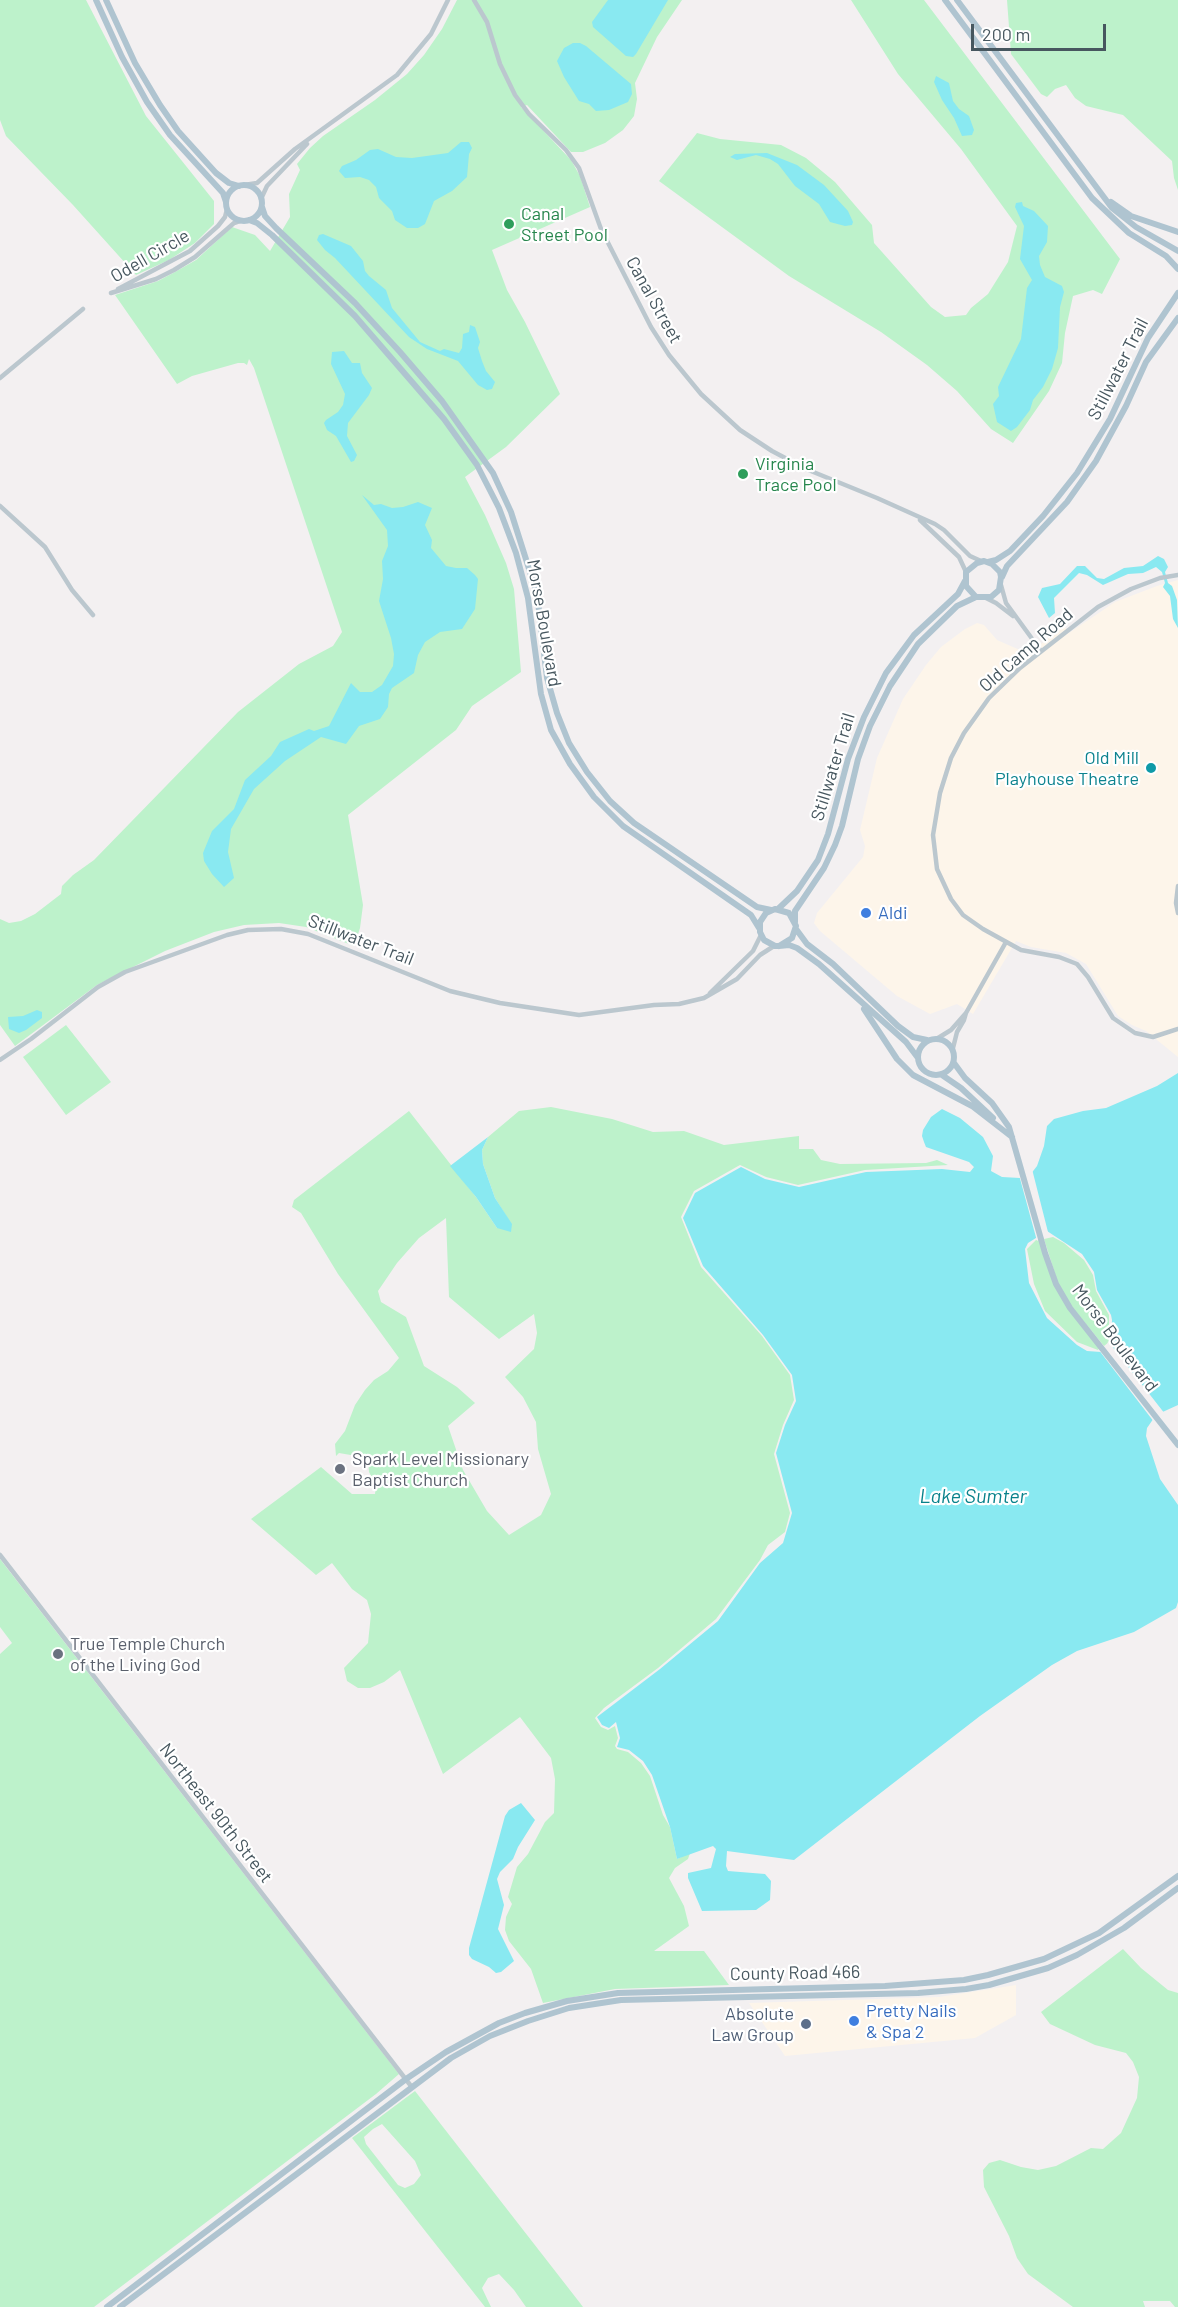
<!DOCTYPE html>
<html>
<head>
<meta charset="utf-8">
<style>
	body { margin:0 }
	#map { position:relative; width:1178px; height:2307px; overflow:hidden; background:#f3f0f1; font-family:Barlow,sans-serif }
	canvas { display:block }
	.scale { position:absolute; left:971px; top:24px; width:135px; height:27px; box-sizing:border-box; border:3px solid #47575f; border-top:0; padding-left:8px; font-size:18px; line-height:21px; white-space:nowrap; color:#47575f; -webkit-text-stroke:4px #fff; paint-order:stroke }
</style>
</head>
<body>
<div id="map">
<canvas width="1178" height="2307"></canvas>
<div class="scale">200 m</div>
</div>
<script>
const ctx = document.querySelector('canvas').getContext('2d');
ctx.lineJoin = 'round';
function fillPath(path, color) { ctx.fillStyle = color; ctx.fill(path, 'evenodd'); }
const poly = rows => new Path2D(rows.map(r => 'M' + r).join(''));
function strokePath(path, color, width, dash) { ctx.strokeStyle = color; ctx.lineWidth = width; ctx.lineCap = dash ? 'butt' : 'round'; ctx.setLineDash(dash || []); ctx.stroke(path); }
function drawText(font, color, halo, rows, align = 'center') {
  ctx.font = font + ' Barlow,sans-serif'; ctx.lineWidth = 4.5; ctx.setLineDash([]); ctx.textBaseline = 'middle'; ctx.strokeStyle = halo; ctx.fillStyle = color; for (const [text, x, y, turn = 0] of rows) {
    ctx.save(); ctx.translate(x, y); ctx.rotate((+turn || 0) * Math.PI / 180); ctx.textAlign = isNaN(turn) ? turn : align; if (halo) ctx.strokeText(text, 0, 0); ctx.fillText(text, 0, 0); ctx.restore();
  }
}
const commercial = poly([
	[1178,580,1178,1057,1146,1031,1132,1025,1118,1016,1086,964,1066,953,1031,947,1016,941,973,1014,957,1004,930,1014,897,996,820,931,814,923,817,913,863,857,865,846,860,830,877,758,903,699,926,665,941,647,965,629,977,623,984,625,997,640,1029,654,1064,625,1069,633,1115,602,1157,586],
	[1016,1985,1016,2015,975,2038,785,2056,749,2003,939,1997]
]);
const green = poly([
	[0,0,86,0,146,116,214,201,214,224,195,243,169,260,136,275,73,205,6,136,0,120],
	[457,0,682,0,657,37,635,83,637,99,634,116,623,130,605,143,583,152,571,152,527,105,521,107,571,160,580,176,590,207,492,250,507,290,525,322,560,394,506,447,465,477,485,515,506,563,514,589,521,672,472,706,456,730,348,815,363,905,360,928,354,946,306,927,279,923,244,925,214,932,165,951,97,985,15,1046,0,1025,0,919,9,923,21,921,35,914,61,894,62,886,73,875,94,860,238,712,299,664,333,646,342,632,254,368,249,359,247,365,244,363,238,363,192,376,177,384,115,295,158,281,175,272,196,260,232,227,255,235,270,251,290,217,289,194,300,170,297,164,310,148,323,136,375,100,407,74,424,55,442,29],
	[851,0,924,0,1120,259,1102,294,1093,290,1073,296,1065,333,1062,363,1049,391,1013,443,991,429,957,391,927,365,881,332,789,276,659,181,697,133,720,139,781,145,806,158,835,182,872,225,874,243,931,307,945,317,966,315,971,308,988,294,1008,262,1017,226,961,149,898,74],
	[1007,0,1178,0,1178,190,1174,178,1172,161,1123,115,1086,106,1075,98,1066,85,1055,89,1047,97,1041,94,1011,54],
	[66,1025,111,1082,66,1115,23,1057],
	[551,1107,612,1119,653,1132,684,1131,724,1145,799,1136,799,1149,813,1149,821,1160,840,1164,926,1163,937,1160,948,1165,865,1170,798,1185,766,1177,740,1165,694,1191,681,1217,701,1267,762,1336,790,1375,794,1400,783,1425,774,1454,790,1513,785,1532,768,1545,760,1560,716,1619,658,1668,604,1708,595,1718,601,1727,608,1730,615,1726,618,1738,615,1746,617,1749,628,1752,641,1763,650,1776,663,1815,670,1827,677,1859,690,1853,688,1859,675,1868,669,1878,684,1906,689,1926,654,1951,704,1951,729,1985,615,1989,543,2003,531,1969,509,1941,505,1930,506,1917,512,1904,508,1897,517,1867,528,1854,545,1822,554,1813,555,1779,551,1758,520,1717,443,1774,400,1670,384,1682,370,1688,358,1688,347,1681,344,1668,368,1643,371,1614,367,1600,352,1589,332,1563,316,1575,251,1519,321,1467,352,1494,375,1494,376,1485,369,1472,368,1458,339,1453,336,1456,335,1444,345,1431,355,1405,365,1390,374,1380,388,1371,399,1358,338,1274,301,1213,292,1207,294,1200,409,1111,476,1197,497,1228,511,1224,495,1198,483,1164,482,1150,488,1137,519,1111],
	[446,1218,449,1297,499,1339,534,1314,537,1333,534,1349,505,1377,523,1397,536,1422,538,1449,551,1494,541,1515,509,1535,487,1511,463,1470,448,1426,475,1403,457,1387,424,1366,406,1317,381,1302,378,1291,397,1263,419,1238],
	[1053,1237,1064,1243,1084,1260,1093,1275,1096,1291,1109,1315,1109,1342,1104,1346,1072,1307,1058,1283,1044,1239],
	[1036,1240,1039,1240,1054,1285,1100,1349,1098,1350,1077,1342,1045,1311,1034,1284,1027,1249],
	[0,1559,399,2074,376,2094,94,2307,0,2307,0,1654,12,1643,0,1627],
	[1123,1949,1141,1968,1168,1990,1178,1993,1178,2307,1175,2307,1170,2301,1143,2301,1145,2307,1073,2307,1028,2274,1017,2258,1009,2236,984,2187,983,2170,989,2163,1000,2160,1021,2167,1038,2170,1056,2166,1091,2148,1103,2149,1121,2133,1137,2098,1139,2077,1133,2062,1126,2053,1095,2045,1050,2024,1041,2012],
	[415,2091,580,2303,583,2307,526,2307,514,2290,499,2274,488,2278,482,2288,491,2307,485,2307,352,2138],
	[382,2124,415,2161,421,2175,414,2184,405,2188,398,2185,366,2144,364,2137,373,2129]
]);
const water = poly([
	[608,0,668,0,636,54,633,57,626,56,593,27,592,22],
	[573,43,580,43,586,46,631,84,632,94,628,102,609,110,596,111,589,104,579,101,564,77,557,61,564,48],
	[936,76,949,83,953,101,959,109,969,116,974,130,972,135,962,136,954,118,942,100,934,82],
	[461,142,469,142,472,148,469,154,467,177,452,191,434,201,425,224,418,228,407,228,395,220,392,211,379,198,376,187,369,180,360,177,345,178,339,171,342,166,356,160,370,150,378,149,396,157,412,158,448,153],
	[767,153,797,165,824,185,848,211,853,222,852,225,845,226,830,222,819,204,795,186,778,164,770,159,756,155,737,160,730,157,735,154],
	[1022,202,1023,206,1034,211,1048,226,1047,242,1039,256,1040,265,1045,277,1062,286,1064,292,1060,307,1058,348,1052,369,1043,387,1033,400,1030,410,1017,427,1011,431,997,422,993,404,999,396,998,387,1021,339,1027,288,1032,280,1020,259,1024,226,1015,207,1016,203],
	[323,234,351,246,363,261,365,271,369,276,386,290,392,308,420,342,440,351,444,349,459,353,462,348,463,334,469,332,470,325,475,327,480,342,478,348,482,361,486,371,495,382,492,389,487,390,478,385,458,361,427,349,409,337,335,258,325,250,317,240,319,235],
	[344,351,352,363,360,363,362,373,372,388,369,395,348,423,347,436,357,455,354,461,351,462,336,436,327,430,324,423,326,420,338,412,343,405,345,394,331,364,332,352],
	[362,495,374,505,381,504,392,508,403,507,418,502,432,508,425,525,432,540,431,548,446,566,456,568,467,568,475,575,478,579,475,609,462,629,440,632,425,642,418,655,414,673,392,688,389,694,388,707,380,719,359,726,346,744,321,737,285,761,254,789,231,829,228,852,234,878,224,887,212,874,204,861,203,853,212,831,234,809,245,780,271,756,280,742,309,729,314,731,329,726,351,683,360,692,372,692,382,685,393,666,394,654,391,638,379,601,383,579,382,561,388,546,387,530],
	[1158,556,1164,559,1168,567,1165,572,1168,583,1172,586,1177,600,1178,628,1173,619,1170,596,1163,587,1165,583,1162,572,1156,567,1143,573,1128,574,1103,585,1087,575,1079,573,1054,598,1055,613,1049,618,1038,597,1042,588,1060,584,1077,566,1085,566,1097,578,1104,579,1124,568,1143,566],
	[37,1010,42,1012,42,1018,26,1030,19,1033,9,1029,8,1017,23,1016],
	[1178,1073,1178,1405,1156,1415,1147,1428,1146,1436,1160,1479,1178,1505,1178,1602,1176,1608,1134,1632,1077,1651,1052,1665,980,1716,794,1860,727,1851,726,1866,728,1871,765,1874,771,1881,770,1900,756,1910,702,1911,688,1878,688,1873,711,1868,716,1849,713,1846,677,1859,670,1827,652,1775,643,1761,629,1750,617,1747,620,1738,616,1722,609,1728,602,1725,597,1717,660,1669,718,1621,760,1563,783,1543,792,1513,776,1453,785,1425,796,1401,792,1375,763,1335,703,1266,683,1218,695,1193,741,1167,765,1179,799,1187,866,1172,942,1169,970,1172,974,1167,969,1162,926,1147,924,1142,922,1136,923,1130,931,1117,942,1109,960,1118,983,1137,993,1156,991,1171,1002,1177,1020,1178,1030,1175,1037,1166,1044,1146,1047,1126,1054,1119,1083,1111,1106,1108,1157,1086],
	[1047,1231,1082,1254,1094,1272,1097,1290,1111,1315,1112,1320,1111,1345,1101,1352,1087,1351,1077,1345,1047,1318,1029,1283,1025,1249,1028,1243],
	[488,1137,482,1150,483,1164,495,1198,512,1224,511,1232,497,1228,476,1197,450,1166],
	[521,1803,535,1820,518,1847,513,1859,500,1872,497,1879,504,1905,498,1929,514,1961,501,1972,496,1973,489,1967,472,1959,469,1955,469,1948,505,1816,509,1810]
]);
const pier = poly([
	[1032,1169,1049,1236,1046,1235,1037,1241,1019,1175],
	[1108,1341,1165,1414,1154,1422,1098,1349,1107,1347]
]);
const minor = poly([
	[474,0,487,22,500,64,515,95,529,114,566,150,579,168,601,229,651,327,669,355,701,394,740,430,772,451,806,469,877,498,935,524,944,530,970,556,981,561],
	[244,185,257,183,295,149,397,75,431,34,448,0],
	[261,199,267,186,307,144],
	[118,289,190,251,218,226,225,217,227,209],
	[111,293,156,279,174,270,195,257,234,223,240,221],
	[0,378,83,309],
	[0,506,45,547,72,590,93,615],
	[920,520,959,557,966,572],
	[1178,575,1160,578,1131,589,1098,607,1020,668,989,698,964,733,951,758,940,793,933,835,937,869,951,899,963,915,983,929,1021,950,1059,957,1077,964,1088,977,1113,1018,1135,1033,1153,1037,1178,1029],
	[1001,585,1006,603,1041,651],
	[986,598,996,603,1013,616],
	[1178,886,1176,903,1178,913],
	[710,993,753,951,761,935],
	[938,1038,951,1030,966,1013,1006,942],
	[953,1048,957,1032,964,1020,966,1013],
	[0,1060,31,1039,98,987,125,972,227,935,248,930,281,929,308,934,450,991,500,1003,579,1015,654,1005,679,1004,704,998,737,979,760,955,774,946],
	[0,1555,411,2086]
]);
const major = poly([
	[96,0,122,57,147,102,170,135,223,193,226,202],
	[106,0,135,63,160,105,178,131,216,173,229,183,239,186],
	[945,0,1092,198,1129,233,1166,256,1178,269],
	[957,0,1112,208,1136,227,1178,251],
	'226 203a18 18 0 1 1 36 0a18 18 0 1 1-36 0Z',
	[1111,202,1131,216,1178,232],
	[262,207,265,216,276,228,355,303,400,352,442,401,493,473,511,512,537,594,547,678,557,713,569,743,587,772,610,801,634,823,757,907,771,910],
	[249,220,257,223,272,235,355,316,444,419,477,465,499,508,516,553,528,598,541,694,551,730,570,764,594,797,623,826,751,915,759,928],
	[988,562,996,560,1010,551,1043,516,1077,473,1110,419,1148,338,1178,293],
	[1002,577,1007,566,1067,502,1096,461,1126,406,1146,362,1178,318],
	[778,909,797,891,818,860,828,834,848,759,864,717,886,673,914,635,958,594,965,581],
	[795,922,795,911,824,868,835,845,842,826,858,759,870,726,890,686,918,644,957,606,976,597,991,597,999,590,1001,577,1000,572,992,564,984,561,977,563,966,572,966,586,976,597],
	[796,929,807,944,833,964,898,1026,913,1037,927,1040],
	[779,946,792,938,796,926,789,913,775,909,766,913,760,922,760,932,764,940,775,946,779,946,789,945,797,948,819,964,906,1042,918,1058],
	[864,1009,897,1059,913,1075,972,1106,1012,1137],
	'918 1057a18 18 0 1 1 36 0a18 18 0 1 1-36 0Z',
	[954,1063,965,1078,992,1103,1009,1127,1045,1253,1056,1284,1070,1308,1178,1445],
	[942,1075,961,1088,993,1118],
	[107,2307,406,2079,446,2052,499,2023,525,2013,567,2001,618,1993,885,1986,964,1980,988,1975,1044,1959,1099,1933,1178,1876],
	[120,2307,451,2058,490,2036,528,2021,569,2008,621,2000,918,1993,966,1989,989,1985,1048,1968,1077,1955,1124,1928,1178,1888]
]);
const markers = [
	[509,224,6,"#2e9e5b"],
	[743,474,6,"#2e9e5b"],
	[1151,768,6,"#0f9aa8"],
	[866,913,6,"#3f7fe0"],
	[340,1469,6,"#6b7280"],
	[58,1654,6,"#6b7280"],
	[854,2021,6,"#3f7fe0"],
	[806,2024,6,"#5c6f8a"]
];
const leisureNames = [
	["Canal",521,214],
	["Street Pool",521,235],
	["Virginia",755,464],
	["Trace Pool",755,485]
];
const streetNames = [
	["Odell Circle",150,256,-30],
	["Canal Street",654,300,61],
	["Stillwater Trail",1118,369,-63],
	["Morse Boulevard",544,623,80],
	["Old Camp Road",1026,650,-41],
	["Stillwater Trail",833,767,-73],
	["Stillwater Trail",361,940,21],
	["Morse Boulevard",1115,1338,53],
	["Northeast 90th Street",216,1813,52],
	["County Road 466",795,1973,-1]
];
const cultureNames = [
	["Old Mill",1139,758],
	["Playhouse Theatre",1139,779]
];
const shopNames = [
	["Aldi",878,913],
	["Pretty Nails",866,2011],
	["& Spa 2",866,2032]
];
const worshipNames = [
	["Spark Level Missionary",352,1459],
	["Baptist Church",352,1480],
	["True Temple Church",70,1644],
	["of the Living God",70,1665]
];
const serviceNames = [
	["Absolute",794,2014],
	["Law Group",794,2035]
];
const waterNames = [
	["Lake Sumter",973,1496]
];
fillPath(commercial, '#fdf5ea');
fillPath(green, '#bdf2cb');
fillPath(water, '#89e9f1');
fillPath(pier, '#f3f0f1');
strokePath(minor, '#bbc7ce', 4.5);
strokePath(major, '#afc4d0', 6);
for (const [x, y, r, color] of markers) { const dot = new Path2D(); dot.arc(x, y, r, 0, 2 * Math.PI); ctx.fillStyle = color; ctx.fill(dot); strokePath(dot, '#fff', 2); }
drawText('18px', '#27864d', '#fff', leisureNames, 'left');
drawText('18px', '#47575f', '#fff', streetNames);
drawText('18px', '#0d838f', '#fff', cultureNames, 'right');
drawText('18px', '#366cbe', '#fff', shopNames, 'left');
drawText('18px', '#5b616d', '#fff', worshipNames, 'left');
drawText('18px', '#4e5e75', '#fff', serviceNames, 'right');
drawText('italic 20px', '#08828b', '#fff', waterNames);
</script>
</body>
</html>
